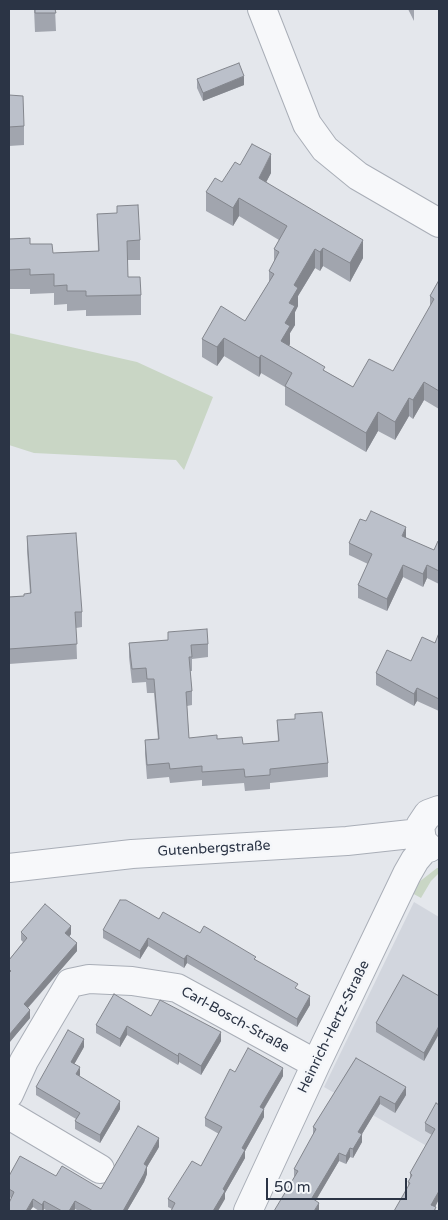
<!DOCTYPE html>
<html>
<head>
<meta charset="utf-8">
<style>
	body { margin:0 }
	#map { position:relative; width:448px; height:1220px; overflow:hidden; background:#e4e7ec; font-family:"Varela Round",sans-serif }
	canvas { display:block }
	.frame { position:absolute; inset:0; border:10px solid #2b3445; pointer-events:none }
	.scale { position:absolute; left:266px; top:1178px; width:141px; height:22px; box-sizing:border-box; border:2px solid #2b3445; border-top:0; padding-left:6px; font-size:15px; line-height:18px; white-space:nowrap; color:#2b3445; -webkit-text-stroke:4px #f4f6f9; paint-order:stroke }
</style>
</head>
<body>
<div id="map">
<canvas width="448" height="1220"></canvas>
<div class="frame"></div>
<div class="scale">50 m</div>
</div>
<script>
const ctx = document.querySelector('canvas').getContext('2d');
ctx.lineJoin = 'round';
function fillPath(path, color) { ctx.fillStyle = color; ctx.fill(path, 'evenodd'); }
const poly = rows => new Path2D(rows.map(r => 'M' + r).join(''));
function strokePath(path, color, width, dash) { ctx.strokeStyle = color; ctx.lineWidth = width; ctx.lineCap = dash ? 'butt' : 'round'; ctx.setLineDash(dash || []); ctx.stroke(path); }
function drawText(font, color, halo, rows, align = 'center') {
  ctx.font = font + ' "Varela Round",sans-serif'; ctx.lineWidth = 5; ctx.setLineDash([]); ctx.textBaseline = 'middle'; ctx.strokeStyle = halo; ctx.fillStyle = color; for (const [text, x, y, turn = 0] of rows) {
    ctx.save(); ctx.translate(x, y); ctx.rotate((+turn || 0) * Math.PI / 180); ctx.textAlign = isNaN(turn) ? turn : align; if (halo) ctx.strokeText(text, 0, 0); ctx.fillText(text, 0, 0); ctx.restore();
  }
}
const built = poly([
	[414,902,439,917,439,1153,324,1087]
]);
const green = poly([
	[9,333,137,362,213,397,184,470,176,460,34,453,9,445],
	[437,868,439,868,439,873,431,881,421,898,412,893,419,882]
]);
const minor = poly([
	[262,9,307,124,325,149,358,176,439,223],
	[429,848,422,841,420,826,428,814,439,810],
	[9,868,132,854,347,841,420,833],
	[9,1094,24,1061,70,983,89,979,132,981,177,988,316,1064],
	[9,1115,100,1169],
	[248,1211,316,1064,407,874,415,860,426,847]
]);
const wall = poly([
	[22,9,55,9,56,31,35,32,34,9,22,10],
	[408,9,414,9,414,21],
	[197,79,244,85,203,101,197,88],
	[9,95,24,126,24,145,9,146],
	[240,165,271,173,266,182,363,258,350,282,323,266,320,271,315,268,298,296,298,306,295,312,295,325,290,333,290,344,289,346,325,371,353,387,393,371,430,308,430,296,439,280,439,409,424,400,413,419,409,416,395,440,378,431,366,452,285,405,285,387,261,373,259,377,224,356,217,366,202,357,202,339,245,321,269,282,269,271,274,262,274,249,279,240,239,216,233,226,206,211,206,192,222,182],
	[97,214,140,240,140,260,127,260,128,277,141,295,141,315,86,316,86,310,67,311,67,304,54,305,54,293,30,294,30,289,9,289,9,239,30,244,53,253,98,251],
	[366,521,406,538,434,550,439,542,439,584,427,578,423,587,403,577,387,611,358,598,358,585,368,564,349,555,349,543],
	[27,536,82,612,82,627,76,628,77,659,9,664,9,597,24,596,30,593,27,551],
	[168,632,208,644,208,657,192,659,192,671,190,671,192,691,192,705,187,706,189,738,217,739,243,744,278,741,277,720,328,763,328,777,270,783,270,789,245,791,244,783,202,786,202,780,170,783,169,777,147,779,145,754,145,740,158,739,154,693,147,693,146,682,132,683,129,657,129,643,168,640],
	[439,633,439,711,417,701,414,706,376,685,376,673,411,661,435,643],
	[159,919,200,933,256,960,310,1005,297,1027,187,963,184,968,148,946,140,959,103,938,103,930],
	[21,932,71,934,69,937,77,951,28,1008,30,1018,9,1043,9,960,23,942,21,940],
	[439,996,424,1061,376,1032,376,1023],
	[151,1016,221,1041,201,1075,179,1062,178,1065,127,1035,120,1047,96,1033,96,1025],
	[84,1047,74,1064,80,1075,79,1076,120,1109,100,1143,75,1129,75,1121,76,1119,36,1095,36,1087],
	[356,1058,406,1095,395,1113,380,1104,362,1134,362,1142,353,1158,350,1157,346,1164,339,1161,315,1201,294,1177,294,1169,313,1135,313,1127],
	[235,1072,283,1076,264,1109,264,1117,245,1151,245,1158,225,1193,225,1199,172,1209,168,1207,168,1199,201,1166,219,1134,205,1126,205,1118],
	[439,1105,439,1199,435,1207,436,1211,408,1187,408,1182,410,1179,410,1173,432,1135,425,1131,425,1123],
	[159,1147,147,1167,147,1174,144,1182,127,1211,79,1211,75,1209,74,1211,48,1211,44,1209,43,1211,39,1211,33,1207,9,1197,9,1176,56,1176,101,1189]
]);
const shadedWall = poly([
	[244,76,244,85,203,101,203,93],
	[271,154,271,173,259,196,259,178],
	[239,198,239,216,233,226,233,208],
	[363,240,363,258,350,282,350,263],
	[323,248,323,266,320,271,320,252],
	[315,249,315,268,298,296,298,306,295,312,295,325,290,333,290,344,281,360,281,341,294,285],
	[224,338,224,356,217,366,217,347],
	[261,355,261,373,259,377,259,358],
	[424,382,424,400,413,419,413,400],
	[409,398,409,416,395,440,395,422],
	[378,412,378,431,366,452,366,433],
	[406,527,406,540,402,536],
	[403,565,403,577,387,611,387,599],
	[427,565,427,578,423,587,423,574],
	[417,688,417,701,414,706,414,694],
	[71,926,71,934,65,942,65,933],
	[148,938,148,946,140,959,140,951],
	[77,943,77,951,24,1012,24,1004],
	[187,955,187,963,184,968,184,959],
	[310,996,310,1005,297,1027,297,1019],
	[30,1010,30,1018,9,1043,9,1035],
	[127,1026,127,1035,120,1047,120,1039],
	[439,1026,439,1034,424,1061,424,1053],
	[221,1032,221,1041,201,1075,201,1066],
	[84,1039,84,1047,71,1070,71,1062],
	[179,1053,179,1062,178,1065,178,1056],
	[80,1067,80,1075,76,1083,76,1074],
	[283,1068,283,1076,260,1115,260,1107],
	[406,1087,406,1095,395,1113,395,1104],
	[380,1096,380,1104,362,1134,362,1142,353,1158,353,1149,358,1132],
	[120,1101,120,1109,100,1143,100,1135],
	[264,1109,264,1117,245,1151,245,1158,225,1193,225,1199,218,1211,213,1211,242,1148],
	[159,1138,159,1147,147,1167,147,1174,144,1182,127,1211,123,1211,144,1164],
	[350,1148,350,1157,346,1164,346,1156],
	[339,1153,339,1161,312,1207,312,1198],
	[439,1191,439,1199,433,1211,431,1205],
	[33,1199,33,1207,30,1211,26,1211],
	[44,1201,44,1209,43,1211,42,1211,42,1205],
	[75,1201,75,1209,74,1211,69,1211],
	[319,1203,319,1211,314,1211]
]);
const building = poly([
	[35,9,55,9,56,13,35,13,35,9],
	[239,63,244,76,203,93,197,79,239,63],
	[9,95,23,96,24,126,9,127,9,95],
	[252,144,271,154,259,178,363,240,350,263,323,248,320,252,315,249,294,285,298,288,289,303,295,306,285,323,290,326,281,341,325,367,323,370,353,387,369,359,393,371,434,299,430,296,439,280,439,391,424,382,413,400,409,398,395,422,378,412,366,433,285,386,292,373,261,355,259,358,224,338,217,347,202,339,221,306,245,321,274,274,269,271,279,252,274,249,287,226,239,198,233,208,206,192,215,178,222,182,235,162,240,165,252,144],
	[138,205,140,240,127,241,128,277,140,277,141,295,86,296,86,291,67,291,67,285,54,286,54,274,30,275,30,269,9,270,9,239,30,238,30,244,52,244,53,253,99,251,97,214,117,213,117,206,138,205],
	[371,511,406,527,402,536,434,550,438,541,439,542,439,571,427,565,423,574,403,565,387,599,358,585,372,554,349,543,360,519,366,521,371,511],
	[76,533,82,612,75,612,77,644,9,649,9,597,24,596,24,594,31,593,27,536,76,533],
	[207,629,208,644,191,645,192,657,189,657,192,691,186,692,189,738,217,735,217,739,242,737,243,744,279,741,277,720,295,719,295,714,322,712,328,763,270,769,270,775,245,777,244,769,202,772,202,766,170,769,169,763,147,765,145,740,159,739,154,679,147,679,146,668,132,669,129,643,168,640,168,632,207,629],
	[439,633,439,699,417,688,414,694,376,673,387,650,411,661,422,637,435,643,439,633],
	[120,900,126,900,159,919,163,912,200,933,204,926,256,957,254,959,298,984,295,988,310,996,297,1019,187,955,184,959,148,938,140,951,103,930,120,900],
	[45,904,71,926,65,933,77,943,24,1004,30,1010,9,1035,9,973,11,971,9,969,9,960,27,938,21,932,45,904],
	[403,975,439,996,439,1026,424,1053,376,1023,403,975],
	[114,994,151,1016,160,1000,221,1032,201,1066,179,1053,178,1056,127,1026,120,1039,96,1025,114,994],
	[68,1030,84,1039,71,1062,80,1067,76,1074,120,1101,100,1135,75,1121,80,1113,36,1087,68,1030],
	[248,1048,283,1068,260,1107,264,1109,242,1148,245,1150,223,1189,225,1191,213,1211,171,1211,175,1203,168,1199,192,1161,201,1166,222,1127,205,1118,230,1069,235,1072,248,1048],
	[356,1058,406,1087,395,1104,380,1096,358,1132,362,1134,353,1149,350,1148,346,1156,339,1153,312,1198,319,1203,314,1211,274,1211,298,1171,294,1169,316,1129,313,1127,356,1058],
	[436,1103,439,1105,439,1191,431,1205,436,1207,434,1211,394,1211,410,1183,408,1182,412,1175,410,1173,435,1129,425,1123,436,1103],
	[138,1126,159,1138,144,1164,147,1166,144,1174,123,1211,93,1211,75,1201,69,1211,62,1211,44,1201,42,1205,33,1199,26,1211,9,1211,9,1203,14,1192,9,1189,9,1176,20,1156,56,1176,62,1166,101,1189,138,1126]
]);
const streetNames = [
	["Gutenbergstraße",214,849,-3],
	["Carl-Bosch-Straße",235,1020,29],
	["Heinrich-Hertz-Straße",334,1027,-64]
];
fillPath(built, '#d2d6de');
fillPath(green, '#c9d6c5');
strokePath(minor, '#a9aeb7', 30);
strokePath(minor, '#f7f8fa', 28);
fillPath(wall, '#a1a5ae');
fillPath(shadedWall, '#83868d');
fillPath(building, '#bbc0ca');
strokePath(building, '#83868d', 1);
drawText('14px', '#2b3445', '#f4f6f9', streetNames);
</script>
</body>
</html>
